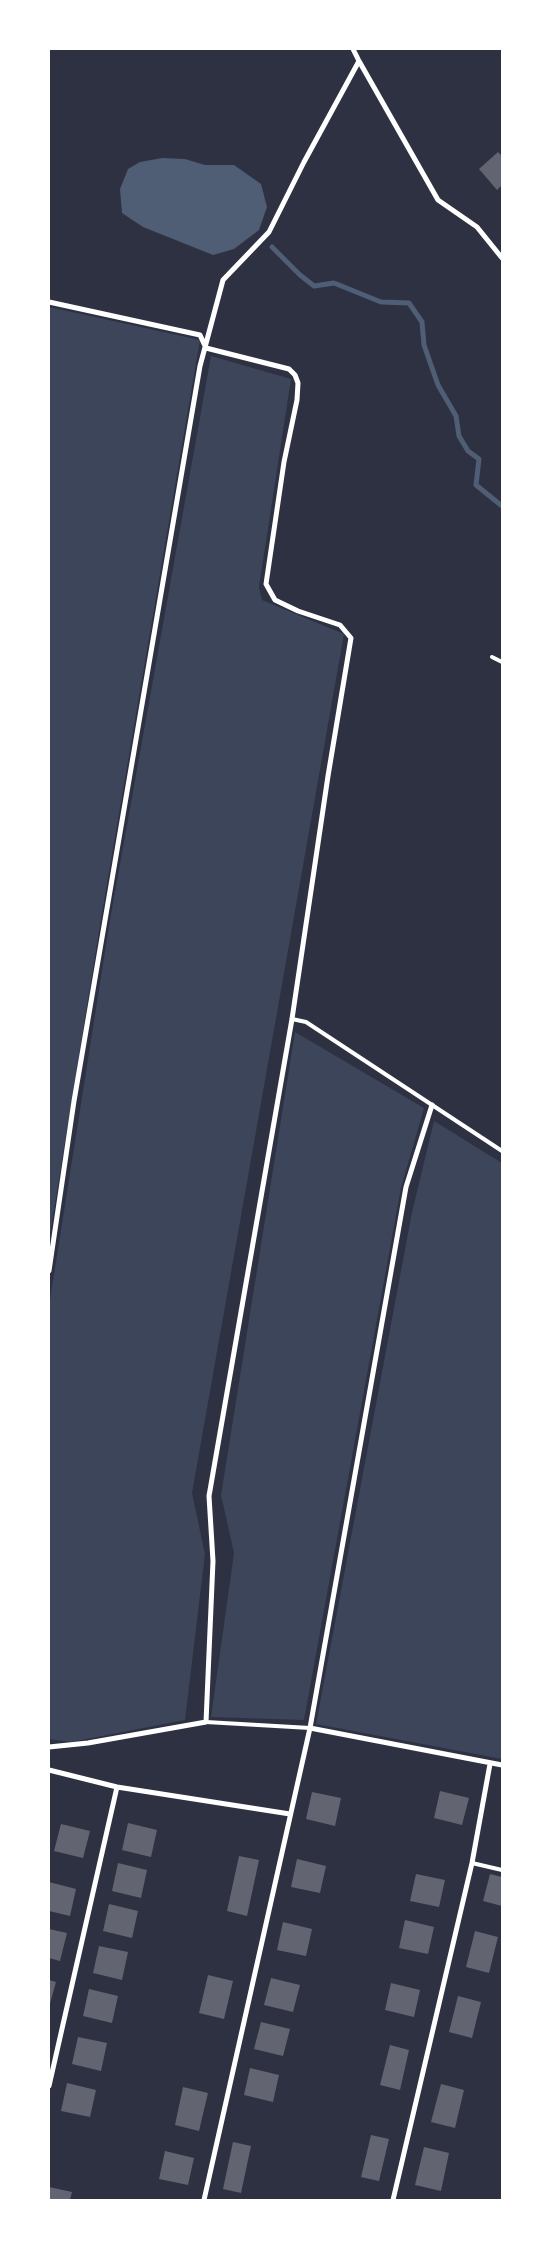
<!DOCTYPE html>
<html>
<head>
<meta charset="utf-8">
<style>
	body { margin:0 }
	#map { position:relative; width:551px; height:2249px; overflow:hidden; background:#2d3142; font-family:Commissioner,sans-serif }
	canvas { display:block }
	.frame { position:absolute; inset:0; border:50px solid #fff; pointer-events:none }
</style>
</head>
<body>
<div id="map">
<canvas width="551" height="2249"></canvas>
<div class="frame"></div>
</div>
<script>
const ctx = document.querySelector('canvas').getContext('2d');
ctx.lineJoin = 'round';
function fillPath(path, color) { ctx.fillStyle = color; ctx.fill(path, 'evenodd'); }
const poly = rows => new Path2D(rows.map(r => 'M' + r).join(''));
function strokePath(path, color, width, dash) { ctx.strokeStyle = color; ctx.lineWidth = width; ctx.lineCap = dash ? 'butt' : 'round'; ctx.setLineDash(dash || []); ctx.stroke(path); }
const green = poly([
	[49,307,200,340,101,919,49,1241],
	[211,356,291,379,259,587,262,600,344,634,192,1493,205,1554,185,1720,71,1742,49,1739,49,1306,110,920],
	[295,1032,424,1108,401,1188,304,1720,211,1717,234,1553,221,1495],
	[434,1121,502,1163,502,1759,316,1724,412,1212]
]);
const water = poly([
	[162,158,185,159,205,165,234,165,261,184,267,207,259,230,234,249,213,255,143,227,122,213,120,189,128,169,140,162]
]);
const stream = poly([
	[272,247,300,275,314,286,334,283,381,302,409,303,422,322,424,345,438,385,456,416,459,436,468,451,479,459,476,485,502,506]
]);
const building = poly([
	[498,152,502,156,502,185,497,190,479,169],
	[440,1791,469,1798,462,1825,434,1818],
	[312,1792,341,1798,335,1826,306,1819],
	[128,1823,157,1830,151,1857,122,1850],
	[61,1824,90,1831,83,1858,54,1851],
	[239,1856,259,1860,247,1916,227,1911],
	[297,1859,326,1866,320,1893,291,1887],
	[118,1863,147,1870,141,1898,112,1891],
	[416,1874,445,1880,439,1907,410,1901],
	[490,1874,502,1877,502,1906,483,1901],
	[49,1882,76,1889,70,1916,49,1911],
	[109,1904,138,1911,132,1938,103,1931],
	[405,1920,434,1927,428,1954,399,1948],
	[283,1922,312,1929,306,1956,277,1950],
	[49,1929,67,1933,60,1961,49,1958],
	[475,1931,498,1937,489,1973,466,1967],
	[99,1946,128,1952,122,1980,93,1973],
	[208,1975,233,1981,224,2019,199,2013],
	[271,1978,300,1985,293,2012,264,2005],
	[49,1980,56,1982,49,2007],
	[391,1983,420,1990,414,2017,385,2010],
	[89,1989,118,1996,112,2023,83,2016],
	[458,1996,481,2002,472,2038,449,2032],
	[261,2022,290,2029,283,2056,254,2049],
	[78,2037,107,2043,101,2071,72,2064],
	[390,2045,409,2050,400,2090,380,2085],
	[250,2068,279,2075,273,2102,244,2095],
	[67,2083,96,2090,90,2117,61,2111],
	[441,2084,464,2090,455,2128,431,2122],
	[183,2087,208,2093,199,2131,175,2125],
	[371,2135,389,2139,379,2181,361,2177],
	[233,2142,251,2146,241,2193,223,2189],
	[424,2147,449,2153,441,2191,415,2185],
	[165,2151,194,2158,188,2185,159,2179],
	[49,2187,72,2192,70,2200,49,2200]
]);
const service = poly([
	[492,657,502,662],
	[292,1019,306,1022,502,1151],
	[206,1722,310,1728],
	[472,1863,502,1870]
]);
const minor = poly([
	[359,61,438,200,477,227,502,258],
	[49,302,200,335,206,348,289,369,295,375,298,383,297,400,284,462,266,584,275,600,298,611,340,625,351,638,328,776,292,1019,209,1496,213,1561,206,1722,88,1743,49,1747],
	[49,1271,74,1101,200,366,223,280,269,232,304,162,359,61,353,49],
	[310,1728,502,1765],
	[49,1770,117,1787,290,1814],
	[49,2086,117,1787],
	[204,2200,310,1728,406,1187,432,1105],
	[393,2200,472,1863,490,1764]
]);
fillPath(green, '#3c4559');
fillPath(water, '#4f5d75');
strokePath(stream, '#4f5d75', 5);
fillPath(building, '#626471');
strokePath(service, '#fff', 4);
strokePath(minor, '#fff', 5);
</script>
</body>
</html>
